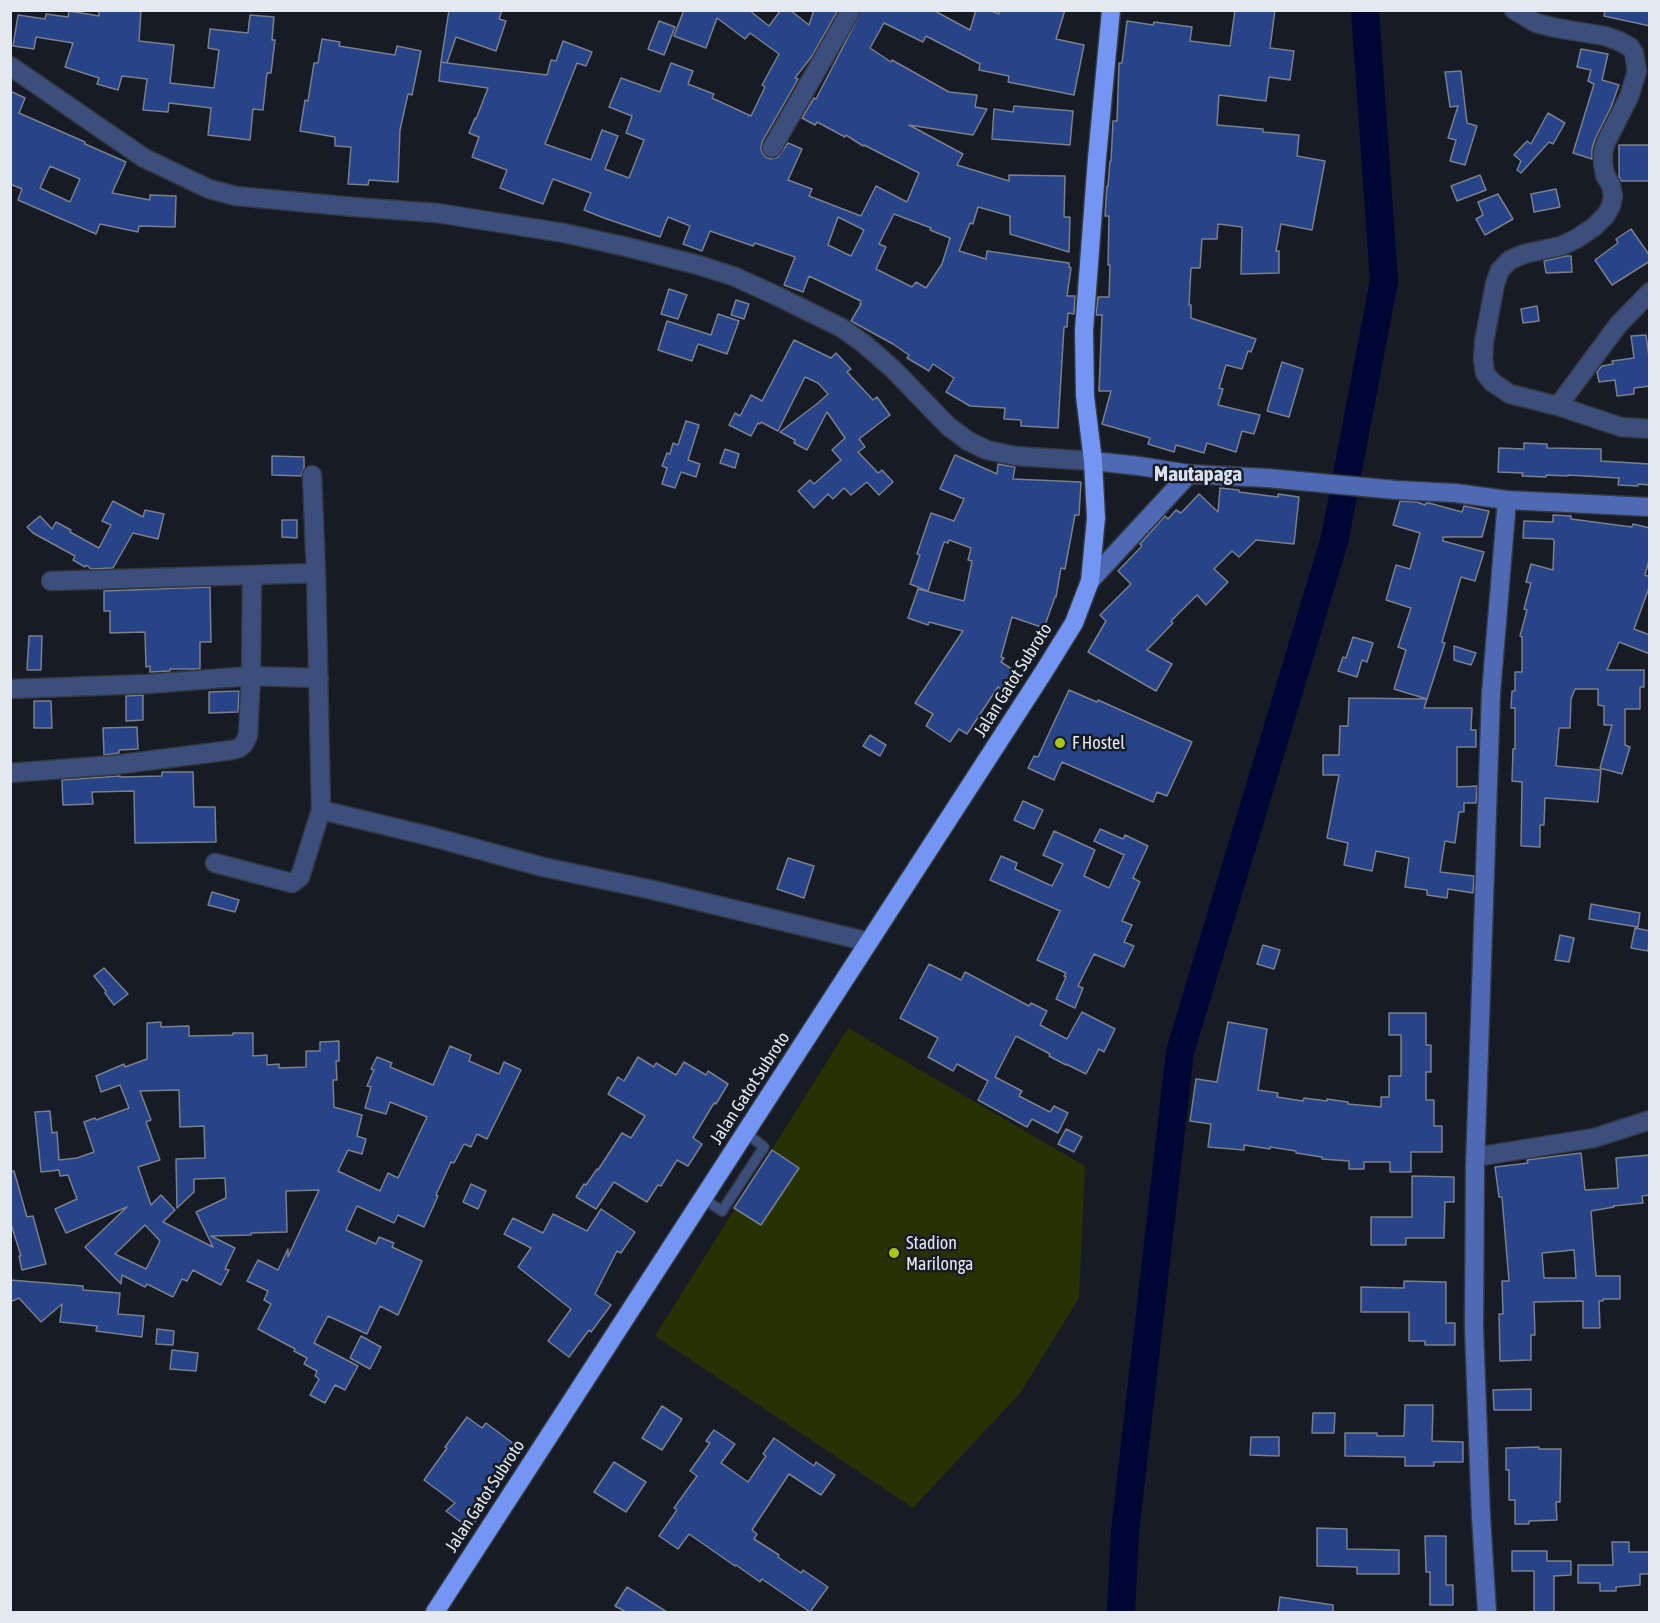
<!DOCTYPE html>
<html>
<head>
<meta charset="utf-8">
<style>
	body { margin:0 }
	#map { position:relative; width:1660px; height:1623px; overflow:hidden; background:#161b25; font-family:"Asap Condensed",sans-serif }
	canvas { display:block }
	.frame { position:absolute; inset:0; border:12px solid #e4e8ef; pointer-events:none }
</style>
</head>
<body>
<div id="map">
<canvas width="1660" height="1623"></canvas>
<div class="frame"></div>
</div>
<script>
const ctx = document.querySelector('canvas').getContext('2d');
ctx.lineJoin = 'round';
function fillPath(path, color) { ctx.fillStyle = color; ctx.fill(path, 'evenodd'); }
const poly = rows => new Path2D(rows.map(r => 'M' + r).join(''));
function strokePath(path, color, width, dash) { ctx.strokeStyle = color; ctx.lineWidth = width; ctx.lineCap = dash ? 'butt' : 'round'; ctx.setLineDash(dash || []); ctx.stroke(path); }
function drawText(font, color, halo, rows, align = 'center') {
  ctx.font = font + ' "Asap Condensed",sans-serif'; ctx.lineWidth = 5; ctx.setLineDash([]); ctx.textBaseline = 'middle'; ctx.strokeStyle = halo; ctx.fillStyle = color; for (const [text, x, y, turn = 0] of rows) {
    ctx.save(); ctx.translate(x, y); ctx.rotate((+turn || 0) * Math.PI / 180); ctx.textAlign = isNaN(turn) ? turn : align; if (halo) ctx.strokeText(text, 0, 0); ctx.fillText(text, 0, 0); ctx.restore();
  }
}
const green = poly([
	[848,1028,1085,1166,1079,1298,1021,1392,913,1508,655,1336]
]);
const river = poly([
	[1121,1612,1125,1532,1180,1052,1335,538,1384,281,1365,10]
]);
const building = poly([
	[99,10,141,10,139,41,174,45,170,83,214,88,219,50,208,48,210,29,248,33,250,15,274,17,272,40,275,40,271,73,267,73,263,110,253,109,250,140,208,135,211,108,169,103,168,112,143,110,147,79,122,76,118,90,97,84,99,78,65,67,73,43,36,37,34,49,13,46,18,15,45,19,46,14,68,17,69,11,99,16,99,10],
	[449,10,502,10,499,19,506,21,496,51,456,37,447,63,547,75,551,60,556,61,563,41,592,52,586,66,577,63,545,144,591,160,602,130,618,136,605,169,629,178,644,140,626,133,632,116,609,107,621,78,660,92,671,63,693,71,688,84,714,94,712,98,751,116,765,87,762,85,779,54,750,33,745,39,717,18,706,48,674,36,684,10,749,10,769,26,781,10,790,10,809,25,814,10,838,10,812,56,795,78,798,79,762,142,761,149,763,154,766,157,771,159,778,157,788,143,802,149,788,180,812,189,809,196,861,216,876,186,907,202,919,173,864,145,863,146,846,135,845,137,817,122,815,125,802,118,814,98,816,99,862,10,933,10,970,30,976,10,989,10,999,14,1000,10,1065,10,1056,39,1084,45,1074,95,1008,82,1009,76,979,70,980,64,926,36,923,42,884,23,870,48,891,62,892,60,949,92,977,95,975,107,987,109,973,135,909,125,963,154,957,165,1009,181,1009,175,1065,176,1064,217,1070,217,1069,252,1010,234,1010,216,978,207,973,224,970,223,959,251,986,259,987,251,1069,263,1069,267,1071,268,1067,296,1075,296,1074,314,1068,313,1067,327,1064,327,1058,428,1021,426,1021,420,1004,419,1005,408,970,406,946,392,954,378,933,364,929,371,907,358,909,355,893,344,851,321,861,304,860,304,861,301,809,276,803,292,784,285,795,257,755,243,753,246,710,231,702,251,683,244,690,226,668,217,660,237,604,218,584,210,591,193,553,179,543,204,500,188,507,170,472,157,479,137,469,133,475,118,476,119,488,88,439,81,441,62,446,63,441,62,449,10],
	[894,214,931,228,930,230,950,238,942,264,926,288,916,282,912,287,876,269,886,247,879,244,894,214],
	[838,217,864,230,851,256,828,245,838,217],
	[1235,10,1275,10,1270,48,1294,51,1290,80,1269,77,1266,101,1219,95,1217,125,1263,129,1263,132,1299,135,1297,156,1325,161,1312,230,1281,224,1276,251,1279,251,1279,273,1241,274,1242,227,1218,224,1217,239,1202,239,1200,268,1191,268,1189,305,1191,305,1191,318,1256,339,1251,352,1248,351,1242,369,1226,365,1219,388,1223,389,1218,405,1260,415,1254,434,1242,431,1236,452,1207,443,1204,453,1176,445,1174,452,1148,444,1150,438,1102,424,1111,391,1099,391,1102,315,1096,315,1098,297,1109,297,1110,265,1108,265,1109,216,1105,216,1107,186,1108,186,1110,161,1111,161,1113,121,1117,121,1119,63,1122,63,1127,21,1153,25,1154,22,1192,27,1190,41,1230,46,1235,10],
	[1605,10,1650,10,1650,26,1604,16,1605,10],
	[659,21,675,27,664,55,648,49,659,21],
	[322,39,340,42,339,46,395,55,397,46,421,51,412,95,408,94,400,130,398,182,369,180,368,185,348,184,351,147,335,146,335,137,300,131,305,100,308,101,314,63,318,63,322,39],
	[1581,49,1608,54,1602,80,1619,85,1611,107,1595,139,1592,149,1592,159,1573,153,1594,84,1588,81,1591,70,1577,67,1581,49],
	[1461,71,1467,123,1477,126,1465,165,1450,161,1456,140,1448,138,1458,106,1450,107,1445,72,1461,71],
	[10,91,25,98,19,113,85,142,85,144,126,162,112,193,150,200,150,195,176,196,175,227,139,226,138,232,100,224,96,234,18,200,22,189,10,184,10,91],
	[50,166,80,179,70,202,40,188,50,166],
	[1014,106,1073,111,1070,145,992,139,994,109,1013,112,1014,106],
	[1548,113,1565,123,1553,144,1549,142,1521,173,1517,170,1521,161,1514,155,1527,141,1531,144,1548,113],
	[1619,145,1650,145,1650,181,1621,181,1619,176,1619,145],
	[1480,175,1486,190,1457,201,1451,186,1480,175],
	[1556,189,1560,207,1534,212,1531,194,1556,189],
	[1498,194,1513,219,1485,235,1476,219,1483,215,1478,202,1498,194],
	[1631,229,1650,256,1650,261,1612,285,1595,260,1618,243,1616,239,1631,229],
	[1566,256,1571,256,1572,272,1546,273,1544,261,1566,256],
	[669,289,687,295,678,319,661,314,669,289],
	[736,300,749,304,744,319,731,315,736,300],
	[1537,306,1539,321,1523,323,1521,309,1537,306],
	[718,314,739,321,727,354,698,344,692,361,658,350,667,321,711,335,718,314],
	[1646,335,1650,364,1650,386,1634,388,1634,394,1617,396,1615,380,1599,382,1597,372,1602,366,1613,364,1612,361,1634,358,1631,336,1646,335],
	[794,340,831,358,836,353,851,369,847,372,873,400,877,397,890,415,859,439,865,447,858,452,878,473,882,470,893,482,879,495,867,482,851,495,844,488,833,499,828,494,814,508,798,491,810,480,814,484,841,460,832,450,845,438,827,412,807,450,794,443,795,440,780,432,818,403,828,394,818,383,805,377,778,431,761,422,760,424,758,423,751,436,729,425,735,413,740,416,751,395,762,401,794,340],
	[1282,362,1303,369,1289,417,1267,411,1282,362],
	[686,421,699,425,688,460,700,464,696,477,681,472,675,488,662,484,667,468,662,466,667,453,670,454,673,443,678,445,686,421],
	[1524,443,1547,444,1547,448,1601,449,1601,461,1650,464,1650,485,1638,484,1638,486,1618,485,1619,478,1568,475,1568,476,1546,475,1546,477,1522,476,1523,473,1498,472,1499,448,1524,449,1524,443],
	[725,449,739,454,735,468,720,463,725,449],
	[955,455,997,474,998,464,1015,467,1013,479,1081,482,1079,515,1075,515,1065,569,1061,568,1056,597,1055,597,1044,628,1012,617,1001,657,1004,658,1001,662,1023,676,1011,695,998,687,967,734,959,729,950,742,926,726,933,714,915,703,963,631,929,622,928,625,908,618,918,589,964,601,972,561,968,560,971,548,949,540,948,543,944,542,928,591,910,584,920,555,917,554,931,513,954,521,964,499,940,489,955,455],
	[272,456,304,457,304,468,301,476,272,475,272,456],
	[1220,488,1239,490,1239,492,1278,497,1278,494,1299,497,1294,544,1256,540,1239,557,1232,551,1214,569,1228,582,1206,605,1197,595,1171,621,1173,623,1147,650,1172,664,1156,691,1088,652,1106,621,1100,615,1131,584,1118,571,1142,546,1140,544,1165,516,1168,519,1176,510,1181,513,1199,494,1218,512,1220,488],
	[113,501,143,517,145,510,164,514,158,539,133,533,113,568,91,569,86,565,85,567,73,560,75,556,33,533,27,527,40,516,52,529,56,522,71,530,70,532,99,548,111,525,102,521,113,501],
	[1400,501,1417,502,1425,505,1426,503,1429,503,1462,512,1464,506,1489,511,1482,537,1443,537,1443,541,1484,552,1475,581,1461,577,1442,642,1445,643,1427,699,1394,689,1406,650,1398,647,1411,608,1386,600,1396,565,1410,569,1420,533,1393,525,1400,501],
	[1553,515,1571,516,1571,519,1632,527,1633,524,1650,528,1650,557,1645,575,1650,577,1650,585,1634,629,1650,635,1650,654,1619,642,1607,670,1644,670,1644,687,1640,687,1640,709,1625,709,1625,745,1630,747,1622,774,1600,768,1612,725,1604,725,1604,706,1598,705,1598,689,1575,689,1571,699,1570,728,1559,728,1556,766,1601,770,1598,802,1545,798,1544,825,1540,825,1540,847,1521,846,1522,782,1512,781,1513,749,1515,749,1515,708,1511,708,1512,691,1515,691,1515,672,1522,672,1522,637,1520,636,1527,610,1524,609,1531,583,1526,582,1531,564,1553,570,1554,541,1553,539,1523,538,1524,521,1553,522,1553,515],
	[282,520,297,520,297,538,282,537,282,520],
	[210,587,211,642,200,642,200,669,170,669,170,671,150,672,150,666,146,667,145,632,110,633,110,611,104,611,104,591,210,587],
	[29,636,42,636,41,670,27,670,29,636],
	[1353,637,1373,643,1367,662,1362,660,1357,677,1338,671,1343,657,1346,658,1353,637],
	[1454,646,1476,653,1471,665,1454,660,1454,646],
	[1069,690,1097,702,1098,700,1192,742,1167,796,1157,792,1153,802,1062,762,1054,780,1028,768,1034,756,1038,757,1069,690],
	[239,691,238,712,209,713,209,692,239,691],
	[143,695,143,720,126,721,126,696,143,695],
	[1349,698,1427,699,1424,708,1472,708,1471,730,1476,730,1476,747,1457,747,1457,787,1477,786,1476,803,1464,803,1464,812,1459,812,1455,843,1445,841,1440,872,1474,876,1473,893,1448,889,1447,898,1427,895,1427,890,1405,887,1409,858,1376,851,1372,871,1344,865,1348,843,1327,838,1339,775,1323,775,1323,755,1339,755,1340,726,1348,726,1349,698],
	[34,701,51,701,52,728,34,728,34,701],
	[137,727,138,749,119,750,119,753,104,755,103,728,137,727],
	[870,735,886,745,880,756,863,746,870,735],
	[162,772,193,772,194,807,215,807,216,842,135,843,134,791,92,792,93,804,63,805,62,780,120,776,120,777,162,776,162,772],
	[1023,801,1043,810,1034,829,1014,820,1023,801],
	[1100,829,1123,839,1125,835,1148,846,1133,878,1140,882,1122,921,1132,925,1124,942,1134,946,1124,967,1094,954,1078,986,1083,988,1075,1008,1056,999,1066,977,1064,976,1066,973,1037,960,1060,911,990,880,1001,856,1017,863,1015,869,1052,886,1063,864,1043,855,1054,831,1095,850,1084,876,1109,888,1124,855,1094,841,1100,829],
	[788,858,814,866,804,898,777,889,788,858],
	[212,892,239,900,235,912,208,905,212,892],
	[1591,904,1640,913,1638,927,1589,919,1591,904],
	[1635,928,1650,931,1648,951,1631,948,1635,928],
	[1560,935,1574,938,1569,962,1555,960,1560,935],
	[1263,945,1280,950,1274,969,1257,964,1263,945],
	[929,964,961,980,965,972,1029,1006,1031,1003,1047,1011,1040,1025,1067,1039,1082,1012,1115,1029,1104,1052,1099,1049,1086,1074,1066,1064,1066,1065,1049,1056,1050,1054,1016,1036,995,1077,1022,1091,1019,1096,1050,1112,1054,1106,1068,1113,1058,1133,1032,1119,1027,1127,978,1100,988,1081,957,1064,953,1071,928,1057,938,1038,900,1018,929,964],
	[104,968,128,994,114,1005,105,993,106,991,94,976,104,968],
	[1389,1013,1426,1013,1426,1045,1431,1045,1431,1072,1426,1072,1426,1100,1434,1100,1434,1126,1442,1126,1442,1152,1411,1152,1411,1172,1390,1172,1390,1162,1364,1162,1364,1169,1349,1169,1349,1161,1322,1159,1322,1157,1296,1153,1296,1151,1270,1147,1270,1149,1244,1145,1244,1150,1208,1147,1211,1124,1190,1121,1196,1079,1217,1082,1228,1022,1267,1029,1258,1090,1278,1093,1277,1097,1303,1101,1304,1098,1327,1101,1327,1099,1348,1102,1348,1104,1381,1107,1381,1097,1389,1097,1389,1076,1401,1076,1401,1035,1389,1035,1389,1013],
	[161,1022,161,1027,189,1026,189,1036,233,1035,233,1033,253,1033,253,1056,267,1055,267,1065,279,1064,279,1068,306,1067,306,1051,320,1051,320,1042,339,1041,339,1061,336,1061,337,1080,333,1080,334,1107,362,1115,357,1136,366,1139,362,1154,348,1150,338,1171,380,1191,388,1173,398,1178,427,1117,390,1102,386,1114,365,1108,371,1087,367,1086,374,1070,371,1069,377,1057,392,1063,390,1067,433,1085,450,1046,471,1055,469,1061,499,1074,504,1062,521,1070,487,1139,477,1134,471,1147,464,1144,454,1163,451,1162,436,1195,438,1196,424,1227,398,1215,394,1223,357,1206,346,1230,376,1244,379,1237,394,1243,392,1247,422,1261,398,1315,380,1306,367,1334,328,1316,314,1343,358,1366,345,1390,335,1385,325,1403,310,1395,319,1379,315,1376,317,1371,304,1364,307,1358,294,1351,295,1349,258,1329,271,1304,264,1300,268,1291,247,1281,258,1260,278,1270,288,1249,288,1257,319,1190,286,1191,287,1232,251,1233,251,1235,211,1236,235,1248,225,1269,229,1270,221,1285,193,1270,187,1281,182,1279,173,1297,147,1284,145,1287,122,1275,121,1284,85,1247,127,1207,66,1233,55,1209,77,1199,68,1175,60,1176,59,1170,41,1172,35,1112,50,1111,52,1133,57,1132,59,1160,77,1158,94,1152,84,1122,95,1118,96,1120,129,1108,120,1085,101,1092,96,1076,124,1064,125,1067,147,1059,147,1023,161,1022],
	[179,1090,180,1127,204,1126,205,1158,176,1159,177,1208,194,1192,194,1179,225,1178,226,1198,196,1212,213,1247,163,1222,175,1210,161,1195,151,1205,138,1167,160,1160,146,1122,151,1120,140,1091,179,1090],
	[145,1225,160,1241,146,1269,115,1254,145,1225],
	[638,1057,654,1067,656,1063,676,1075,684,1062,706,1075,708,1071,728,1084,716,1104,714,1103,693,1138,702,1144,688,1166,677,1160,661,1186,658,1185,647,1202,614,1182,596,1209,576,1197,584,1184,586,1185,597,1169,598,1170,622,1133,631,1138,645,1116,608,1094,618,1077,624,1081,638,1057],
	[1066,1129,1082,1137,1074,1152,1058,1144,1066,1129],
	[772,1150,799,1168,761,1225,734,1208,772,1150],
	[1581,1153,1585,1190,1618,1188,1616,1158,1650,1155,1650,1195,1642,1196,1643,1203,1613,1206,1614,1207,1591,1211,1596,1276,1620,1276,1620,1299,1603,1299,1603,1301,1599,1301,1600,1328,1583,1328,1583,1301,1534,1302,1535,1335,1531,1335,1531,1360,1500,1361,1499,1314,1503,1314,1502,1281,1509,1281,1502,1197,1499,1197,1495,1167,1528,1163,1527,1160,1581,1153],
	[1574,1250,1576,1278,1544,1278,1542,1253,1574,1250],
	[10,1171,14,1171,27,1217,33,1216,46,1264,22,1270,19,1256,21,1256,10,1221,10,1171],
	[1412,1176,1454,1177,1454,1202,1445,1202,1444,1238,1406,1238,1406,1245,1371,1245,1371,1217,1412,1217,1412,1176],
	[471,1184,486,1191,478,1209,463,1202,471,1184],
	[601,1209,635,1232,621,1253,617,1251,595,1294,611,1305,591,1332,589,1330,569,1357,548,1341,571,1309,518,1267,531,1248,504,1234,513,1218,543,1233,553,1214,587,1231,601,1209],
	[10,1280,83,1286,83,1290,120,1293,118,1314,144,1316,142,1337,96,1331,97,1326,60,1322,62,1304,41,1322,19,1298,10,1302,10,1280],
	[1404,1281,1446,1282,1446,1323,1455,1323,1455,1345,1425,1345,1425,1341,1409,1341,1409,1312,1361,1312,1361,1287,1404,1288,1404,1281],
	[157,1329,174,1331,173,1345,156,1344,157,1329],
	[361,1336,381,1347,370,1369,350,1358,361,1336],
	[172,1350,198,1353,196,1371,170,1369,172,1350],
	[1531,1389,1531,1410,1494,1410,1493,1390,1531,1389],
	[1405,1405,1433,1405,1432,1441,1463,1442,1463,1462,1434,1462,1434,1466,1405,1466,1405,1457,1345,1456,1345,1433,1377,1433,1377,1436,1404,1436,1405,1405],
	[662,1406,682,1419,662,1450,642,1438,662,1406],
	[1313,1413,1335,1413,1334,1433,1312,1433,1313,1413],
	[467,1417,482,1428,486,1423,522,1450,484,1501,488,1503,470,1529,446,1511,455,1503,424,1480,447,1448,445,1447,467,1417],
	[714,1430,735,1444,721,1463,748,1482,766,1456,763,1454,774,1438,814,1466,816,1462,835,1475,821,1495,789,1474,752,1530,757,1534,754,1539,779,1555,778,1557,801,1573,803,1570,828,1587,810,1612,762,1579,760,1582,736,1565,735,1566,689,1534,678,1549,659,1536,677,1510,674,1508,697,1476,690,1471,710,1443,706,1441,714,1430],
	[1251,1437,1279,1437,1279,1456,1250,1455,1251,1437],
	[1539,1447,1539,1449,1561,1449,1560,1502,1556,1502,1557,1520,1529,1521,1529,1524,1515,1524,1515,1500,1509,1500,1509,1470,1506,1470,1506,1448,1539,1447],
	[614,1462,646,1482,626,1512,594,1492,614,1462],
	[1317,1528,1347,1529,1347,1549,1399,1550,1399,1574,1357,1574,1357,1567,1317,1566,1317,1528],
	[1425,1536,1446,1536,1446,1585,1453,1585,1453,1605,1430,1605,1430,1572,1426,1572,1425,1536],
	[1612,1542,1629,1542,1629,1552,1650,1552,1650,1574,1640,1574,1640,1585,1616,1587,1616,1591,1600,1591,1600,1583,1578,1583,1578,1565,1613,1565,1612,1542],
	[1512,1551,1547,1551,1547,1561,1571,1561,1571,1575,1554,1576,1554,1612,1534,1612,1534,1571,1512,1571,1512,1551],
	[627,1587,667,1612,626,1612,615,1606,627,1587],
	[1280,1597,1333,1605,1333,1612,1278,1612,1280,1597]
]);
const lane = poly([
	[702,1198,722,1211,764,1147,746,1133]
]);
const street = poly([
	[1514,10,1536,23,1556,28,1605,36,1619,41,1630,47,1634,53,1637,71,1629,97,1606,142,1603,152,1603,163,1605,175,1611,185,1613,196,1611,206,1606,215,1594,227,1576,239,1561,246,1524,254,1510,260,1500,270,1495,284,1484,342,1483,359,1485,373,1492,382,1510,394,1558,406,1621,427,1650,429],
	[10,66,144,158,209,189,236,196,354,207,437,213,564,233,627,247,698,265,733,276,775,295,842,328,863,343,893,369,948,426,968,441,987,450,1015,456,1093,461],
	[772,148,851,10],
	[1558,406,1618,325,1650,292],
	[51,581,316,573],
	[10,689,147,684,251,676,319,678],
	[10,773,114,765,232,750,239,748,244,744,248,735,251,676,252,575],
	[321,810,429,836,543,867,653,890,869,942],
	[215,863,292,883,300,877,321,810,316,573,312,475],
	[1475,1157,1594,1138,1650,1120]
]);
const secondary = poly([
	[1093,461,1139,466,1189,474,1267,478,1396,490,1455,493,1507,500,1650,507],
	[1090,581,1189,474],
	[1487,1612,1481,1517,1474,1328,1475,1167,1491,693,1507,500]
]);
const highway = poly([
	[435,1612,1043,673,1074,623,1090,581,1096,518,1093,461,1085,396,1084,330,1097,158,1111,10]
]);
const markers = [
	[1060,743,6,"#a8c71c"],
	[894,1253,6,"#a8c71c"]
];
const streetNames = [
	["Jalan Gatot Subroto",1013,680,-58],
	["Jalan Gatot Subroto",750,1088,-57],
	["Jalan Gatot Subroto",485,1496,-57]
];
const poiNames = [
	["F Hostel",1072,743],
	["Stadion",906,1243],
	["Marilonga",906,1264]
];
const quarterNames = [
	["Mautapaga",1198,474]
];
fillPath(green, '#283103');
strokePath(river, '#000634', 28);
fillPath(building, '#284488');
strokePath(building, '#797f8d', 1.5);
strokePath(lane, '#333841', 12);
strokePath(street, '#333841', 21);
strokePath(secondary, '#333841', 21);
strokePath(highway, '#333841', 21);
strokePath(lane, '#3c4e7c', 9);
strokePath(street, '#3c4e7c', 18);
strokePath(secondary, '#4e6ab4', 18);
strokePath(highway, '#7296f2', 18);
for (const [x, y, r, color] of markers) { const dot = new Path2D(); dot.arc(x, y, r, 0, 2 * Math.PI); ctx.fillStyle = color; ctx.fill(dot); strokePath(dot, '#161b25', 2); }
drawText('18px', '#e4e8ef', '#161b25', streetNames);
drawText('18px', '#e4e8ef', '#161b25', poiNames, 'left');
drawText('bold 21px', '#d9e1f0', '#161b25', quarterNames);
</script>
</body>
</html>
